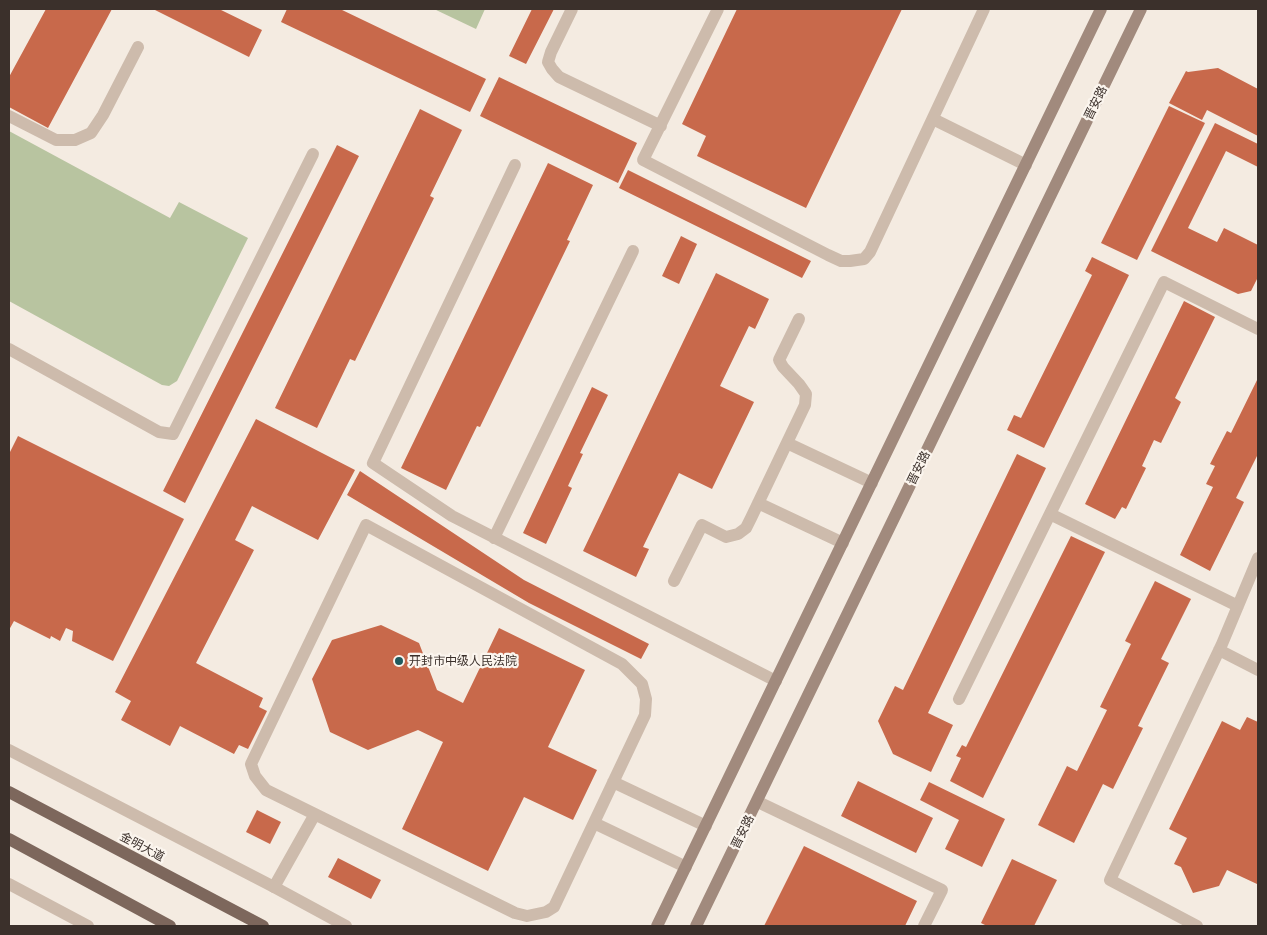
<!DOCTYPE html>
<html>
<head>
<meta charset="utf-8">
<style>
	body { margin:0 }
	#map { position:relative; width:1267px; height:935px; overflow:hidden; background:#f4ebe1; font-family:Quicksand,sans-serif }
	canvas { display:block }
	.frame { position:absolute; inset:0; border:10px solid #3b302b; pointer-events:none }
</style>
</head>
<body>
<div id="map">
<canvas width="1267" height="935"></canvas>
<div class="frame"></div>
</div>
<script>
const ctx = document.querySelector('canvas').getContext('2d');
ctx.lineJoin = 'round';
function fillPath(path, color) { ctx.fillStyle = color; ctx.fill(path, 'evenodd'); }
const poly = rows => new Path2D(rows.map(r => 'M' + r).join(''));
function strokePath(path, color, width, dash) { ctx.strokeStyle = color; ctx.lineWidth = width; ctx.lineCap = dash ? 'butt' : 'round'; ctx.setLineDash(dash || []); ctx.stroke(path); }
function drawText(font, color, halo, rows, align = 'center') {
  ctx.font = font + ' Quicksand,"Noto Sans SC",sans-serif'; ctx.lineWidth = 4.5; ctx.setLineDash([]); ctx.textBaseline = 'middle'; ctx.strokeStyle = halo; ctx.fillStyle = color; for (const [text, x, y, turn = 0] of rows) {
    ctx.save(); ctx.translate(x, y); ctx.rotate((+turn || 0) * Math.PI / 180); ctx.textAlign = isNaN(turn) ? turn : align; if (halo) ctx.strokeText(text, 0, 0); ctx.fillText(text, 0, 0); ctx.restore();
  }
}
const green = poly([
	[434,9,485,9,476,29],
	[9,131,170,218,179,202,248,238,177,381,169,386,162,385,9,301]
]);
const building = poly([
	[46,9,112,9,48,128,9,107,9,77],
	[153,9,219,9,262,30,249,57],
	[287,9,340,9,486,79,470,112,281,22],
	[532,9,554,9,526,64,509,56],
	[737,9,902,9,806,208,697,156,706,136,682,124],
	[1218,68,1258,89,1258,136,1207,110,1202,120,1169,103,1186,71,1188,72],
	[499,77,637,143,618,183,480,116],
	[1169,106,1205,123,1137,260,1101,243],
	[420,109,462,130,430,196,434,198,355,361,350,359,317,428,275,408],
	[1215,123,1258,144,1258,167,1226,151,1188,228,1217,242,1224,228,1258,245,1258,277,1251,291,1238,294,1151,251],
	[337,145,359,156,185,503,163,491],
	[548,163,593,185,567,240,570,241,480,427,477,426,446,490,401,468],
	[628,170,811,261,802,278,619,188],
	[681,236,697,244,679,284,662,276],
	[1092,257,1129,275,1044,448,1007,430,1014,415,1021,418,1092,275,1085,271],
	[716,273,769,299,755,329,749,326,720,386,754,402,712,489,679,473,643,547,649,549,636,577,583,551],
	[1184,301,1215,317,1175,398,1181,402,1161,443,1154,440,1142,466,1146,468,1126,509,1122,507,1115,519,1085,504],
	[1258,378,1258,454,1236,498,1244,502,1210,571,1180,555,1213,487,1206,484,1215,466,1210,464,1227,431,1231,433],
	[592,387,608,395,580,453,583,454,568,486,572,488,546,544,523,533],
	[256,419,355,470,318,540,252,506,235,540,254,550,196,663,263,698,259,707,267,711,248,749,239,745,234,754,180,726,170,746,121,720,131,701,115,692],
	[18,436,184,519,113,661,72,641,73,631,66,628,60,641,51,636,50,639,14,621,9,630,9,454],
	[1017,454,1046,468,928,713,953,725,931,772,893,754,878,721,895,686,903,690],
	[360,471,524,580,649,644,641,659,529,603,347,495],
	[1071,536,1105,552,983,798,950,781,961,758,956,756,962,745,966,747],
	[1155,581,1191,599,1161,659,1169,663,1138,726,1143,728,1113,789,1103,784,1074,843,1038,825,1067,766,1077,771,1107,710,1100,707,1131,644,1125,641],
	[381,625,419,643,437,690,463,703,499,628,585,670,548,747,597,770,573,820,524,797,488,871,402,829,443,742,418,730,368,750,330,732,312,679,332,640],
	[1247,717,1258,722,1258,881,1257,884,1227,870,1219,886,1193,893,1181,867,1174,864,1187,838,1169,829,1222,721,1240,730],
	[858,781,933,818,916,853,841,816],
	[929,782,1005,819,982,867,945,849,959,820,920,800],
	[257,810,281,822,270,844,246,832],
	[804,846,917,901,905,926,764,926],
	[338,858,381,880,371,899,328,877],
	[1012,859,1057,880,1034,926,987,926,981,923]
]);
const lane = poly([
	[572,9,551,52,548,62,552,69,559,77,661,126],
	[718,9,643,160,828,255,841,261,850,261,864,259,870,252,984,9],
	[9,116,56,140,75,140,91,133,103,115,138,47],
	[933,119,1026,165],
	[515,165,373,463,452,516,776,681],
	[9,349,159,432,173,434,313,154],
	[787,443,872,483],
	[758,503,843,543],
	[1050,514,1238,606],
	[366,525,622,664,642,684,646,699,645,715,554,907,546,912,527,916,515,913,266,790,255,776,251,764,366,525],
	[494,538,633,251],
	[674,581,702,525,726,537,738,534,746,528,751,518,805,405,806,394,799,384,783,367,779,360,799,319],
	[1219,650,1258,670],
	[959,699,1164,282,1258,329],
	[613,782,706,826],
	[758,802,942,890,924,926],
	[594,823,686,867],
	[274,887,315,814],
	[1197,926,1110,880,1222,644,1258,558]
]);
const street = poly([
	[9,750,274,887,346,926],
	[9,884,88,926]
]);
const secondary = poly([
	[657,926,1101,9],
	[696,926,1141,9]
]);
const primary = poly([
	[9,792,263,926],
	[9,839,170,926]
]);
const markers = [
	[399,661,5,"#1f5a5e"]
];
const streetNames = [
	["晋安路",1096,103,-64],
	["晋安路",919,468,-64],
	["晋安路",743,832,-64],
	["金明大道",142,847,28]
];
const poiNames = [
	["开封市中级人民法院",409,661]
];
fillPath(green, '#b8c4a0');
fillPath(building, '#c8694b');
strokePath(lane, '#cdbbac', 12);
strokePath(street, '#cdbbac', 12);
strokePath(secondary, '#a18a7d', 12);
strokePath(primary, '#7d675c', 12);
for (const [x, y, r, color] of markers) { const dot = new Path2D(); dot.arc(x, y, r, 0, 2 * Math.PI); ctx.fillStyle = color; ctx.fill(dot); strokePath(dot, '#fbf5ee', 2); }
drawText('12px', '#3b302b', '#fbf5ee', streetNames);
drawText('12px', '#3b302b', '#fbf5ee', poiNames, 'left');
</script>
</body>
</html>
